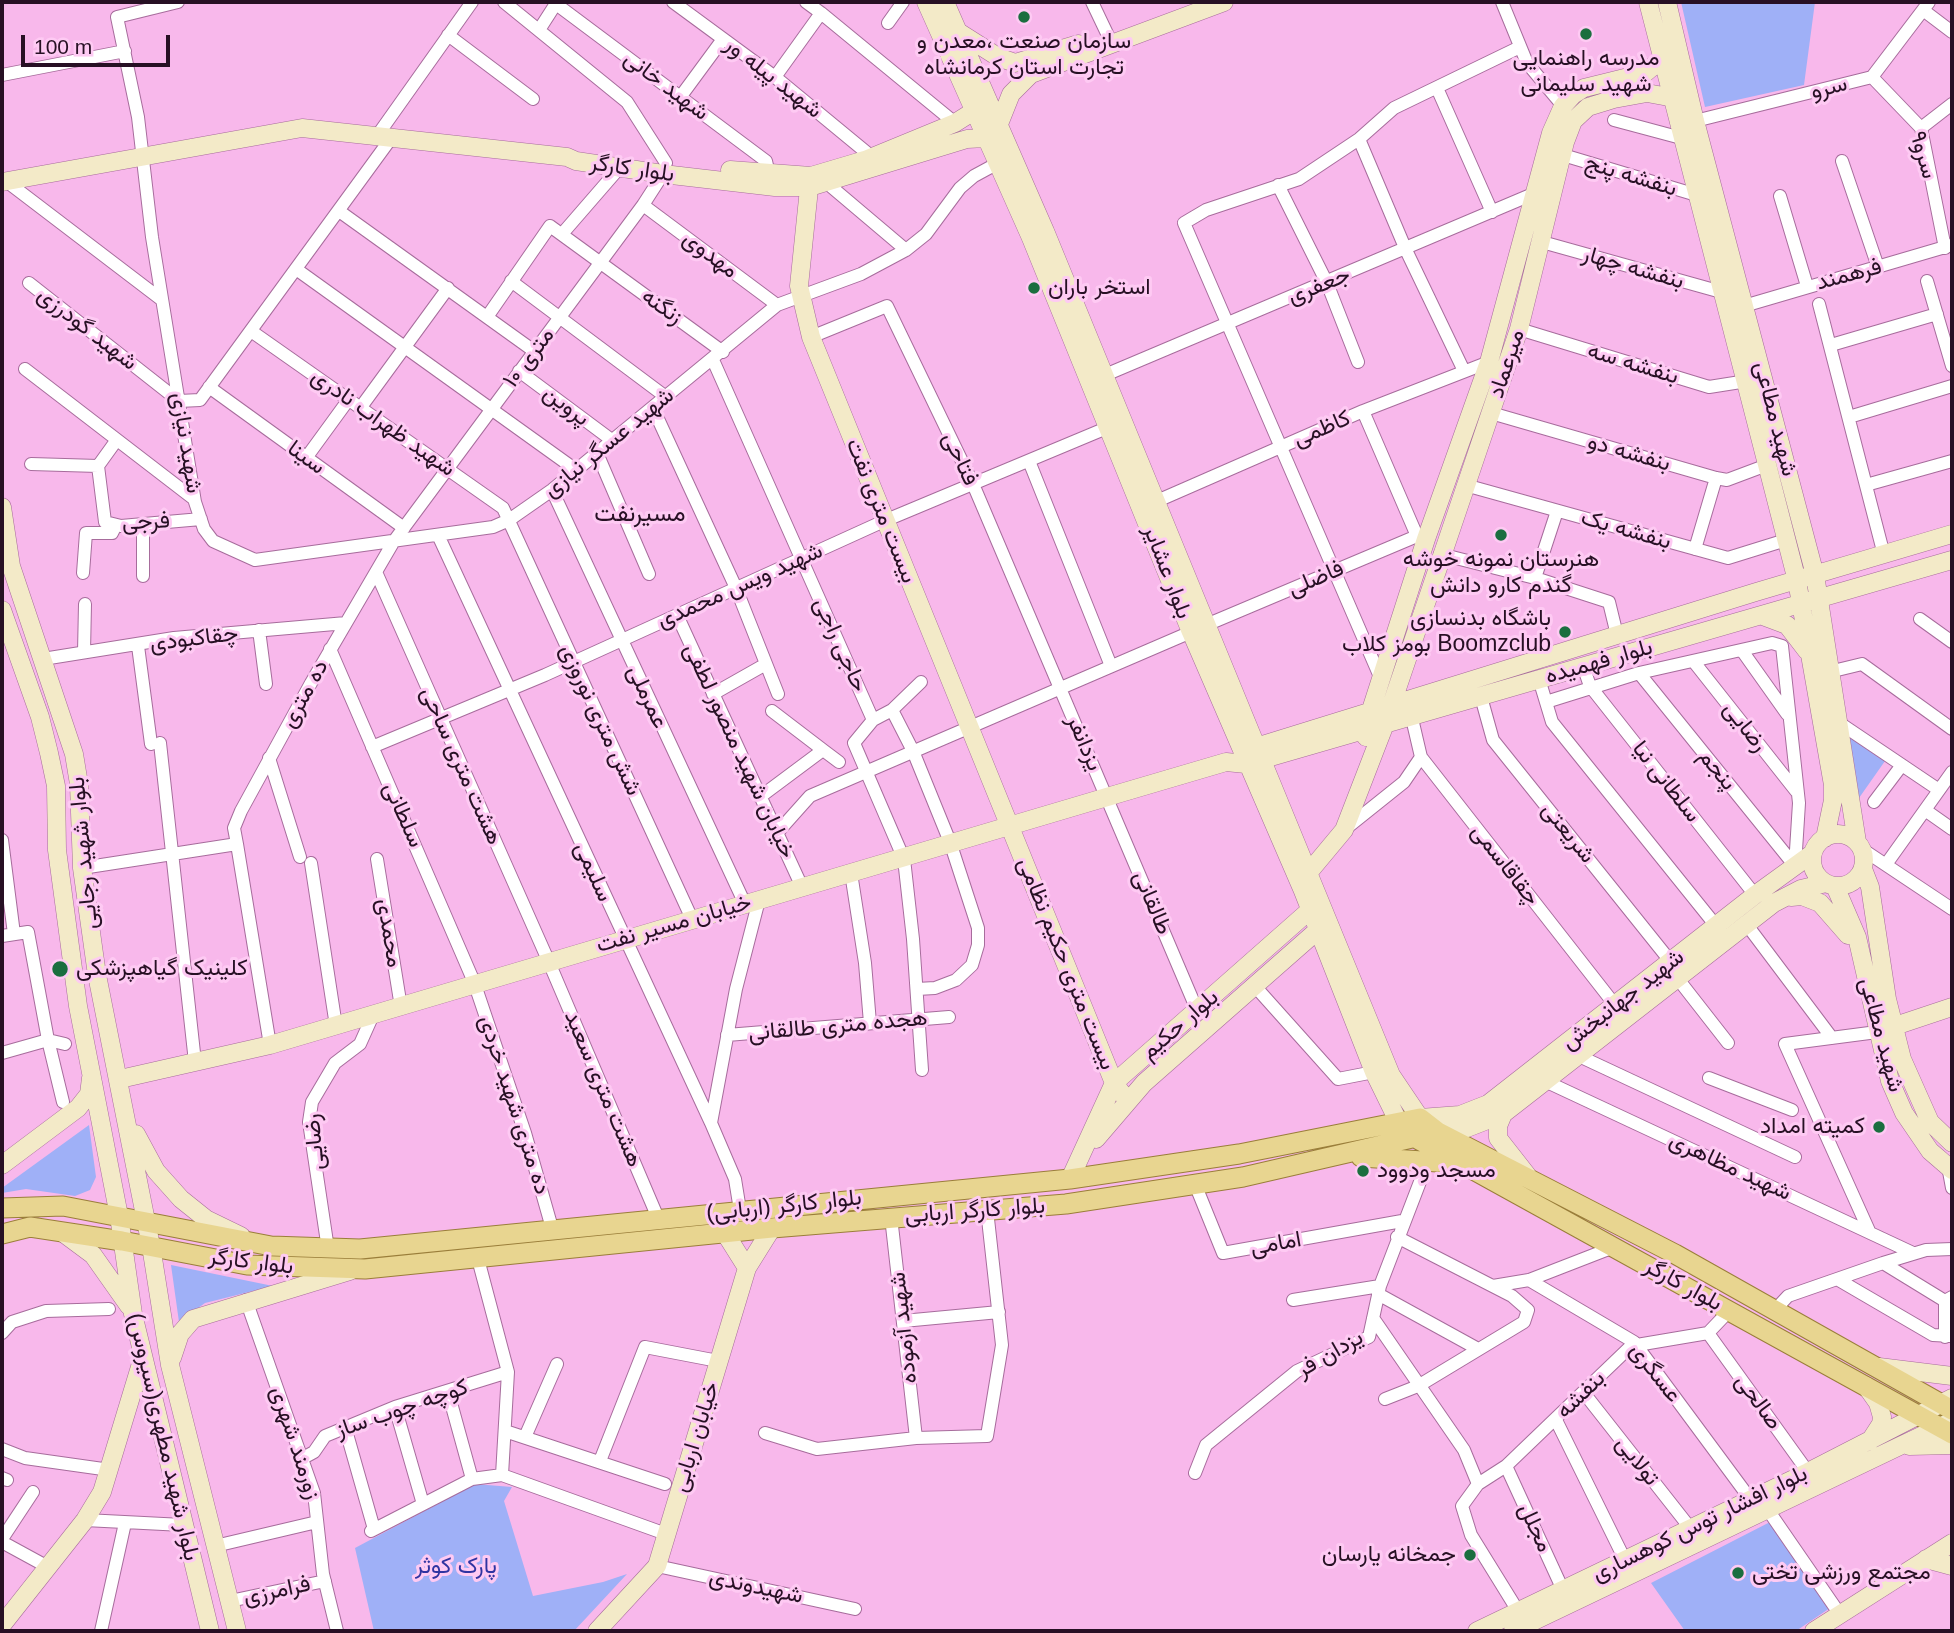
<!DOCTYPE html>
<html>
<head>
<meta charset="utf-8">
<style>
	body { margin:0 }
	#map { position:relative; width:1954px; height:1633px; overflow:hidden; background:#f8b8eb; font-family:Arial,sans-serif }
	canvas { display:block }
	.frame { position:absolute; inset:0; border:4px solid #271024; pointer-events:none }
	.scale { position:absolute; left:21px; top:35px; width:149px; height:32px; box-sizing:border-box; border:4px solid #271024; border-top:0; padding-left:9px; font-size:21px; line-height:24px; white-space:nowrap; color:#271024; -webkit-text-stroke:5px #fecaf3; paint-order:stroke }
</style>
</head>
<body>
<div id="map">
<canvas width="1954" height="1633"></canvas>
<div class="frame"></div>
<div class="scale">100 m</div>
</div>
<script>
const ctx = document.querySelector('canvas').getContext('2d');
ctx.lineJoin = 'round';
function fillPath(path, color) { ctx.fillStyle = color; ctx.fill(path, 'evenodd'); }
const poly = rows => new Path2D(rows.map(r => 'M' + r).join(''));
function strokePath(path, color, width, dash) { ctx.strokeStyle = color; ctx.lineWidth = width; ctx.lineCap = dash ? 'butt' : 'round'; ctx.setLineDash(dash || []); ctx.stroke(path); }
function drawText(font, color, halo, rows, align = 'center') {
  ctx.font = font + ' Arial,Vazirmatn,sans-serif'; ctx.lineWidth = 6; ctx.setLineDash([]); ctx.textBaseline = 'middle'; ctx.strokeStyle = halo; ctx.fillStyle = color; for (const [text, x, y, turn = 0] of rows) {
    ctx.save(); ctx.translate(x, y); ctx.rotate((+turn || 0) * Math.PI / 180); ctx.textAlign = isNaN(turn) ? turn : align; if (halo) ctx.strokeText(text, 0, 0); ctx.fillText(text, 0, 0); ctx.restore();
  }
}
const green = poly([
	[1681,2,1815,2,1804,85,1705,107],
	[1843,733,1885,761,1859,798],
	[89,1125,96,1177,90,1190,75,1196,26,1189,2,1193,2,1188],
	[171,1265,273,1286,205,1303,179,1322],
	[475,1484,512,1487,504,1501,533,1596,603,1582,627,1574,574,1631,374,1631,355,1548],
	[1772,1521,1830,1608,1796,1631,1685,1631,1651,1583]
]);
const street = poly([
	[178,2,117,17,138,117,152,237,195,502,204,529,213,541,255,560,493,527,509,520,552,490,777,305,861,274,906,250,926,234,960,188,974,176,998,163],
	[504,2,627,102,666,163],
	[673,2,775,77,872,157],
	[1092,2,1112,44],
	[1502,2,1527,63,1563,106],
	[556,4,766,161,769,174],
	[1923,10,1952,32],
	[821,13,955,123],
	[888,23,903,2],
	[539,30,557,2],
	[448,35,533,99],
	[2,75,125,51],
	[775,77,821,13,806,2],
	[1872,77,1921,128,1945,248],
	[1437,88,1492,212],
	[681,96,723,39],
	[1614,120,1685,139],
	[1695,121,1872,77,1929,2],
	[1921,128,1952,104],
	[377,136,472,2],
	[1359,139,1406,250,1464,371],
	[1563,155,1700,196],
	[1842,161,1878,267],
	[6,181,162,300],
	[828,184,906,250],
	[1278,185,1327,283,1358,362],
	[1780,196,1807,286],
	[643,205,777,305],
	[339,211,534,351],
	[562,234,621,166],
	[1542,242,1725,293],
	[296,269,576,470],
	[511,281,666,397],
	[1927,281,1952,366],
	[29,283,179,401,200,400,392,137],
	[1819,304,1884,555],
	[1737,308,1952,245],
	[487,317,550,226,723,352],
	[1519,329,1709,387,1747,381],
	[251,331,503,508,692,919],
	[811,337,887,306,973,484,1197,1010],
	[1831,345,1937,314],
	[713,360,873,720,892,710,921,682],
	[25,369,194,499],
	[519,371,613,441],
	[1105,375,1533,194],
	[209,387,404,528],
	[361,407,448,288],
	[653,408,736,588,778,694],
	[1363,411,1417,536],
	[1491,413,1716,478,1727,480,1767,465],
	[1849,417,1952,386],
	[597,453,649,574],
	[306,458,349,399],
	[1029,461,1111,666],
	[31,464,98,466,116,441],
	[98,466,105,522,121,526,201,519],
	[1465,485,1728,558,1786,540],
	[1866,485,1952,461],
	[552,490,745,904],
	[1157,501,1363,411,1489,362],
	[438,535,711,1123,735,1179,740,1210],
	[1695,549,1716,478],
	[1440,554,1535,578,1557,511],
	[376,572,548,960,658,1218],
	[83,573,86,533,112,533,116,525],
	[143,576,143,524],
	[1535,578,1609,602,1617,635],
	[677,615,802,887],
	[1920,619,1952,642],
	[1206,625,1417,536,1426,539],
	[259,630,266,684],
	[138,646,151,744],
	[330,649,474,982,525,1133,552,1228],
	[84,652,85,604],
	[1743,652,1787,714],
	[43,659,174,638,346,623],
	[1694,662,1796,791],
	[1583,666,1590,686,1755,895],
	[1829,672,1862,664,1952,729],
	[1639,673,1795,866],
	[1381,679,1184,223,1206,210,1299,179,1359,139,1394,108,1520,47],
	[1539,679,1552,722,1717,927],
	[713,694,766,664],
	[1481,697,1493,740,1671,962],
	[1546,702,1639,673,1772,643,1782,646,1799,803,1795,866],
	[892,710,913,751,950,842,978,928,978,945,972,965,956,980,935,988,917,989],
	[1410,710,1421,757,1615,1005],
	[772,711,823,750],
	[873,720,854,743,904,859,913,939,922,1070],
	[1838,722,1939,790],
	[160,743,195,1062],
	[372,747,545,675,884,521,1109,427],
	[269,758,300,857],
	[760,797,823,750,839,762],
	[1874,802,1902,765],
	[1925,810,1952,829],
	[1344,830,1404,782,1421,757],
	[777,833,810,796,1191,632],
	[2,840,14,934],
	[237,844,270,1045],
	[1862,849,1952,909],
	[377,859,401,1007],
	[311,863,336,1026],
	[1887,863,1952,772],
	[82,868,237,844,234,828,241,811,311,683,394,541,643,205,663,174],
	[851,873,865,963,870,1023],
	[1747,925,1832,1038],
	[2,936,28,932,48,1040,65,1044],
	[1678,979,1728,1043],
	[1253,984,1338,1079,1374,1072],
	[727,1035,949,1017],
	[2,1053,48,1040,63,1102],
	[1579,1056,1795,1157],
	[1709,1078,1792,1110],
	[1547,1082,1913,1253],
	[711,1123,736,989,759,900],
	[1948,1166,1952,1188],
	[1195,1184,1223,1253,1402,1221],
	[891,1217,916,1438],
	[1870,1233,1785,1044,1877,1032],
	[328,1249,309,1122,312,1102,335,1063,360,1044,373,1015],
	[478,1259,508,1372,502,1475],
	[1883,1263,1945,1301,1952,1297],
	[1837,1279,1933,1335,1952,1336],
	[1529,1280,1634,1342,1751,1500],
	[1493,1286,1529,1280,1614,1247],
	[1378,1294,1478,1349],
	[246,1300,314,1493,323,1574,337,1631],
	[1293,1300,1380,1286],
	[1775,1310,1788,1296,1883,1263,1926,1250,1952,1249],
	[1373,1318,1464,1450,1478,1484,1462,1506,1471,1535,1518,1611],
	[903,1321,999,1312],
	[2,1333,12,1322,46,1311,109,1309],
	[1708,1333,1808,1472],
	[1945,1337,1945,1301],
	[448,1392,472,1479],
	[1584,1393,1691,1529],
	[1385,1399,1418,1386,1524,1322,1528,1310,1512,1296,1397,1237],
	[395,1407,423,1504],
	[1556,1420,1625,1560],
	[345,1427,374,1529],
	[505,1431,665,1484],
	[765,1433,817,1449,916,1438,987,1436,1002,1345,987,1210],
	[525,1437,557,1364],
	[2,1449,25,1458,110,1470],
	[303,1458,314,1452,325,1436,395,1407,508,1372],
	[600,1461,645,1347,718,1361],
	[1506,1466,1563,1590],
	[1195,1473,1206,1445,1297,1371,1369,1337,1380,1286,1428,1161],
	[2,1478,7,1480],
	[1478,1484,1506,1466,1631,1346,1708,1333,1729,1311],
	[1768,1510,1839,1613],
	[85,1520,183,1525],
	[371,1531,472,1479,502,1475,666,1534],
	[2,1539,33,1492],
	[2,1542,46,1566],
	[215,1546,317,1522],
	[657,1566,855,1609],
	[230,1601,325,1581],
	[101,1631,125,1523]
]);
const secondary = poly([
	[926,2,1031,238,1191,632,1303,891,1374,1072,1398,1121],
	[945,2,1045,231,1391,1075,1420,1118,1460,1115,1488,1104,1755,895,1813,853],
	[1648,2,1797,581,1833,785,1833,800,1825,838],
	[1667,2,1695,121,1815,575,1857,842],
	[957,31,998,57,1015,63,1078,44],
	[999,124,1011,94,1031,74,1224,2],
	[730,170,811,176,865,160,955,123,974,111],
	[810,179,799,286,811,337,1114,1083,1127,1100],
	[2,182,302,128,567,157,576,161,663,174,775,187,810,187,967,139,986,138],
	[2,507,11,566,74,754,79,784,82,868,97,975,151,1246,170,1365,237,1631],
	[2,610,40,717,49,753,56,786,57,850,78,1006,119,1216,133,1314,210,1631],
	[1763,616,1787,625,1807,651],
	[1366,737,1370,713,1426,539,1489,362,1551,133,1563,106,1573,95,1584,88,1645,73,1663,58],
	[1246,750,1756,592,1952,534],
	'1812 860a26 26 0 1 1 52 0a26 26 0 1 1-52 0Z',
	[1863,869,1870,887,1887,999,1902,1059,1930,1122,1952,1143],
	[1309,872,1344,830,1385,724,1519,329,1565,142,1573,121,1588,107,1614,99,1647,93,1674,98],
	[1835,886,1857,937,1890,1081,1904,1113,1930,1151,1952,1170],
	[1791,897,1802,896,1820,903,1848,935],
	[1883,1030,1952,1007],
	[120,1079,270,1045,1107,797,1226,762,1246,764,1952,560],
	[1503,1114,1498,1126,1498,1138,1527,1175],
	[1438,1132,1467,1128,1503,1114,1774,903,1801,889,1826,883],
	[136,1134,156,1171,181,1199,206,1219,241,1236],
	[1096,1139,1144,1083,1318,930],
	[2,1165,78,1108,89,1094,91,1078],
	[1070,1179,1114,1083,1310,910],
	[62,1232,93,1255,129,1306],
	[725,1233,747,1268],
	[172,1358,180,1334,193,1319,350,1271],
	[1879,1367,1952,1376],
	[1866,1386,1878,1403,1882,1417,1881,1424,1870,1441],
	[1909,1446,1952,1445],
	[1926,1559,1952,1566],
	[2,1625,85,1520,102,1492,143,1357],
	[597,1631,657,1566,747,1268,772,1228],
	[1477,1631,1808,1472,1952,1398],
	[1513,1631,1952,1421],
	[1814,1631,1952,1543]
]);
const primary = poly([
	[1410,1135,1952,1434],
	[1361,1157,1453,1163],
	[2,1208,63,1206,271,1246,360,1249,1070,1179,1239,1154,1420,1118,1438,1132,1675,1254,1952,1410],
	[2,1234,30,1227,122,1241,247,1265,365,1269,772,1228,1066,1204,1243,1177,1438,1132]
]);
const markers = [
	[1024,17,7,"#1b6e3f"],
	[1586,34,7,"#1b6e3f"],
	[1034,288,7,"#1b6e3f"],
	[1501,535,7,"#1b6e3f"],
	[1565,632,7,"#1b6e3f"],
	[60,969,9,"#1b6e3f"],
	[1879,1127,7,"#1b6e3f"],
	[1363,1171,7,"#1b6e3f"],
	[1470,1555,7,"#1b6e3f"],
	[1738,1573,7,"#1b6e3f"]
];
const poiNames = [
	["سازمان صنعت ،معدن و",1024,42,"center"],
	["تجارت استان کرمانشاه",1024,68,"center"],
	["مدرسه راهنمایی",1586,59,"center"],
	["شهید سلیمانی",1586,85,"center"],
	["استخر باران",1048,288],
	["هنرستان نمونه خوشه",1501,560,"center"],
	["گندم کارو دانش",1501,586,"center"],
	["باشگاه بدنسازی",1551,619,"right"],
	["بومز کلاب Boomzclub",1551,645,"right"],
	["کلینیک گیاهپزشکی",76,969],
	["کمیته امداد",1865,1127,"right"],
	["مسجد ودوود",1377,1171],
	["جمخانه یارسان",1456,1555,"right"],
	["مجتمع ورزشی تختی",1752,1573]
];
const streetNames = [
	["شهید پیله ور",773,78,38],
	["شهید خانی",666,86,37],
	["سرو",1829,88,-14],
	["سرو۹",1923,155,74],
	["بلوار کارگر",632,169,8],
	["بنفشه پنج",1631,176,17],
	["مهدوی",710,255,37],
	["بنفشه چهار",1633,268,16],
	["فرهمند",1849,275,-15],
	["جعفری",1319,286,-22],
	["زنگنه",662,307,36],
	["شهید گودرزی",87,329,38],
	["۱۰ متری",529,358,-53],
	["میرعماد",1507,364,-72],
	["بنفشه سه",1633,364,17],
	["پروین",566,406,37],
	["شهید مطاعی",1775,419,76],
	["شهید ظهراب نادری",383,423,35],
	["کاظمی",1322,429,-23],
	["شهید نیازی",186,443,81],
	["شهید عسگر نیازی",609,443,-39],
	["بنفشه دو",1629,453,16],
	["سینا",306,458,36],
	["فتاحی",960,459,65],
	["بیست متری نفت",881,511,68],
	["فرجی",146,522,-2],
	["بنفشه یک",1626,530,16],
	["بلوار عشایر",1167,572,69],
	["فاضلی",1316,579,-23],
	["شهید ویس محمدی",740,586,-24],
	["چقاکبودی",194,639,-7],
	["حاجی راجی",840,645,66],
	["بلوار فهمیده",1599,662,-16],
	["ده متری",305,694,-61],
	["عمرملی",647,697,65],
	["شش متری نوروزی",600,720,65],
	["رضایی",1745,727,52],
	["یزدانفر",1084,743,67],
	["خیابان شهید منصور لطفی",739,751,65],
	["هشت متری ساحی",461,766,66],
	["پنجم",1717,770,51],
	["سلطانی نیا",1666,782,52],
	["سلطانی",403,815,66],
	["شریعتی",1568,833,51],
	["بلوار شهید رجایی",84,853,-95],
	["چقاقاسمی",1505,865,52],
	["سلیمی",593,872,66],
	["طالقانی",1152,903,67],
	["خیابان مسیر نفت",674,924,-16],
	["محمدی",389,933,81],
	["بیست متری حکیم نظامی",1066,964,68],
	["شهید جهانبخش",1623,1000,-38],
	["بلوار حکیم",1180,1025,-41],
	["هجده متری طالقانی",838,1026,-5],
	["شهید مطاعی",1881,1035,75],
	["هشت متری سعید",603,1089,67],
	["ده متری شهید خردی",514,1105,72],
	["رضایی",315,1142,-95],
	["شهید مظاهری",1730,1167,25],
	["بلوار کارگر (اربابی)",784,1206,-6],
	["بلوار کارگر اربابی",975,1211,-4],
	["امامی",1276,1244,-10],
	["بلوار کارگر",251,1262,7],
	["بلوار کارگر",1683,1285,29],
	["شهید آزموده",904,1328,-96],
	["یزدان فر",1330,1354,-30],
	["عسگری",1655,1373,52],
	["بنفشه",1581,1395,-44],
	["صالحی",1758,1402,54],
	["کوچه چوب ساز",402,1409,-19],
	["بلوار شهید مطهری(سیروس)",163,1437,77],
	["خیابان اربابی",696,1437,-73],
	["زورمند شهری",295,1443,72],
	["تولایی",1637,1461,52],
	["بلوار افشار توس کوهساری",1700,1524,-26],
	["مجلل",1535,1528,65],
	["شهیدوندی",756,1587,12],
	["فرامرزی",277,1591,-12]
];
const parkNames = [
	["پارک کوثر",456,1567]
];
const neighbourhoodNames = [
	["مسیرنفت",640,514]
];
fillPath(green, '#9fb0f7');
strokePath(street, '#a76c9c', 14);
strokePath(secondary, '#a76c9c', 19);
strokePath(primary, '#9a7e3a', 21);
strokePath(street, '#fff', 12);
strokePath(secondary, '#f3eac8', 18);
strokePath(primary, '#e8d590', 19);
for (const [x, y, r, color] of markers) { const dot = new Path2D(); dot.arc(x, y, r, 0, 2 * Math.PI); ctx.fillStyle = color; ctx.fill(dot); strokePath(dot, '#fecaf3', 2.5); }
drawText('23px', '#271024', '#fecaf3', poiNames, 'left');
drawText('23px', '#271024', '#fecaf3', streetNames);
drawText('23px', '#3034a1', '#fecaf3', parkNames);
drawText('24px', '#271024', '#fecaf3', neighbourhoodNames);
</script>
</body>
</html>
